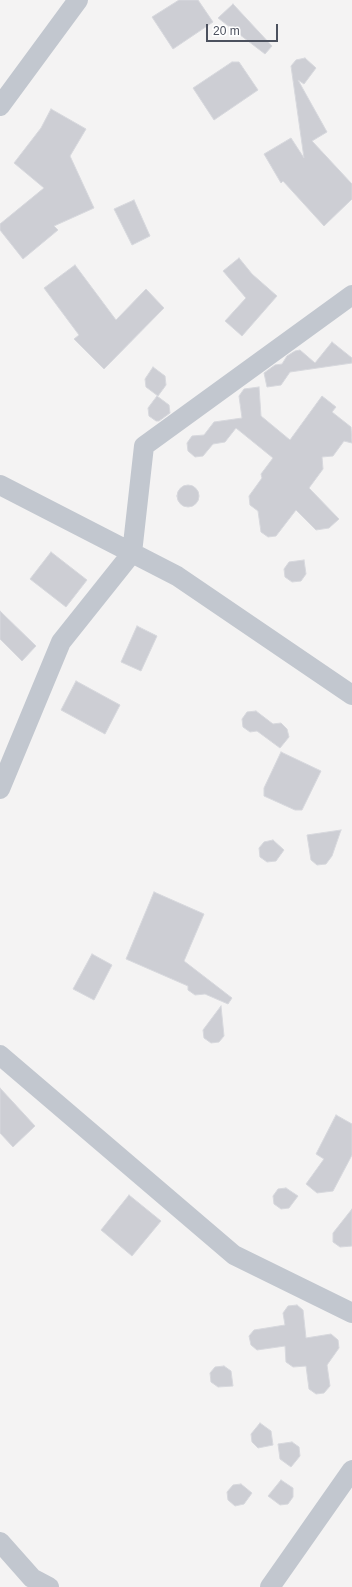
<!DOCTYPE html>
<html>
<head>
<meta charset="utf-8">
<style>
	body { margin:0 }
	#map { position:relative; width:352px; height:1587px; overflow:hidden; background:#f4f3f3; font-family:Arial,sans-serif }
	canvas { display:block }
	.scale { position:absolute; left:206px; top:24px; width:72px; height:18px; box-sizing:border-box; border:2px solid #4c515e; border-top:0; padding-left:5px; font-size:12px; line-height:14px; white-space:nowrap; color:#4c515e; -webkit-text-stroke:3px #fff; paint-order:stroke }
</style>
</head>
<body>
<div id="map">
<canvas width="352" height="1587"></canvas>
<div class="scale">20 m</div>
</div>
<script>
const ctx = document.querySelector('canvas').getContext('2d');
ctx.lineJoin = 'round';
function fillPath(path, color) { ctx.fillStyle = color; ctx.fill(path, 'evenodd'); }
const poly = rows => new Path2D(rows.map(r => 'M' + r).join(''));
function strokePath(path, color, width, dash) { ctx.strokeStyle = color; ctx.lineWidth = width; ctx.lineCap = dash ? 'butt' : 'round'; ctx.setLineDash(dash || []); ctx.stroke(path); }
const building = poly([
	[179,0,198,0,213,22,173,49,152,17,179,0],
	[233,4,272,46,265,54,218,18,233,4],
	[305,58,316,68,304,84,298,80,327,132,312,141,352,184,352,199,324,226,283,181,281,183,264,154,291,138,304,158,291,66,296,60,305,58],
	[232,62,239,62,258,90,214,120,193,88,232,62],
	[51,109,86,129,70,156,94,208,54,226,58,230,23,259,0,230,0,224,44,188,14,163,41,128,51,109],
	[134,200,150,236,132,245,114,209,134,200],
	[239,258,252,274,277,296,242,336,225,321,246,298,223,271,239,258],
	[75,265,116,320,146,289,164,308,104,369,74,339,79,335,44,288,75,265],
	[332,342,352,358,352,363,290,372,281,385,267,387,264,373,275,365,282,364,287,356,295,351,300,350,315,363,332,342],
	[153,367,165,376,166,385,158,396,146,387,145,379,153,367],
	[259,387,261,416,290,440,322,396,336,407,332,412,351,427,352,443,344,441,333,456,322,457,323,469,309,488,339,519,329,528,316,530,296,510,276,536,268,537,261,532,258,511,250,505,249,496,262,478,261,474,273,458,236,428,225,442,213,444,203,456,195,457,188,451,187,443,192,436,204,435,214,422,242,418,239,396,244,389,259,387],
	[157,396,169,405,170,413,159,421,156,421,149,416,148,408,157,396],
	'177 496a11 11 0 1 1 22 0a11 11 0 1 1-22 0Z',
	[51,552,87,580,66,607,30,579,51,552],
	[304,560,306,574,301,581,292,582,285,577,284,569,289,562,304,560],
	[0,611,36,646,22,661,0,639,0,611],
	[137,626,157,636,141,671,121,662,137,626],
	[76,681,120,705,105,734,61,710,76,681],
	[256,711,273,724,281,723,287,729,289,737,280,748,257,731,250,732,243,727,242,719,247,712,256,711],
	[281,752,321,771,302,810,295,810,264,796,264,788,281,752],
	[341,830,332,856,326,864,317,865,311,860,307,835,341,830],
	[273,840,284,850,276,861,267,862,260,857,259,848,264,842,273,840],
	[154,892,204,914,184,961,232,998,228,1004,205,994,195,995,188,990,188,986,126,959,154,892],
	[92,954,112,965,94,1000,73,989,92,954],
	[221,1006,224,1036,219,1042,211,1043,204,1038,203,1030,221,1006],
	[0,1088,35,1126,13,1147,0,1133,0,1088],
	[336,1115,352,1124,352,1155,333,1191,317,1193,306,1184,324,1159,316,1154,336,1115],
	[286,1188,298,1196,289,1208,281,1209,274,1204,273,1196,278,1189,286,1188],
	[129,1195,161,1221,132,1256,101,1230,129,1195],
	[352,1209,352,1246,340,1247,333,1242,333,1233,352,1209],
	[297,1305,303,1310,306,1338,331,1334,338,1340,339,1348,327,1365,330,1386,324,1393,316,1394,309,1389,306,1366,293,1367,286,1362,285,1346,257,1350,251,1345,249,1336,254,1330,285,1325,283,1313,288,1306,297,1305],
	[224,1366,231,1371,233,1386,218,1387,211,1382,210,1373,215,1367,224,1366],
	[260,1423,271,1431,273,1445,258,1448,252,1442,251,1434,260,1423],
	[292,1442,299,1447,300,1456,291,1467,280,1459,278,1444,292,1442],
	[281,1480,293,1488,293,1497,288,1504,280,1505,268,1496,281,1480],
	[241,1484,252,1493,244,1504,235,1506,228,1500,227,1492,233,1485,241,1484]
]);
const minor = poly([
	[0,106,78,0],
	[0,485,177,576,352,695],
	[0,789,61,642,132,553,144,446,352,295],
	[0,1055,234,1255,352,1313],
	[0,1542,32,1578,49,1587],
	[270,1587,352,1470]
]);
fillPath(building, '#cdced4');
strokePath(building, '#d7d8dd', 1);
strokePath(minor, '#c2c7cf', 20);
</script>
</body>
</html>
